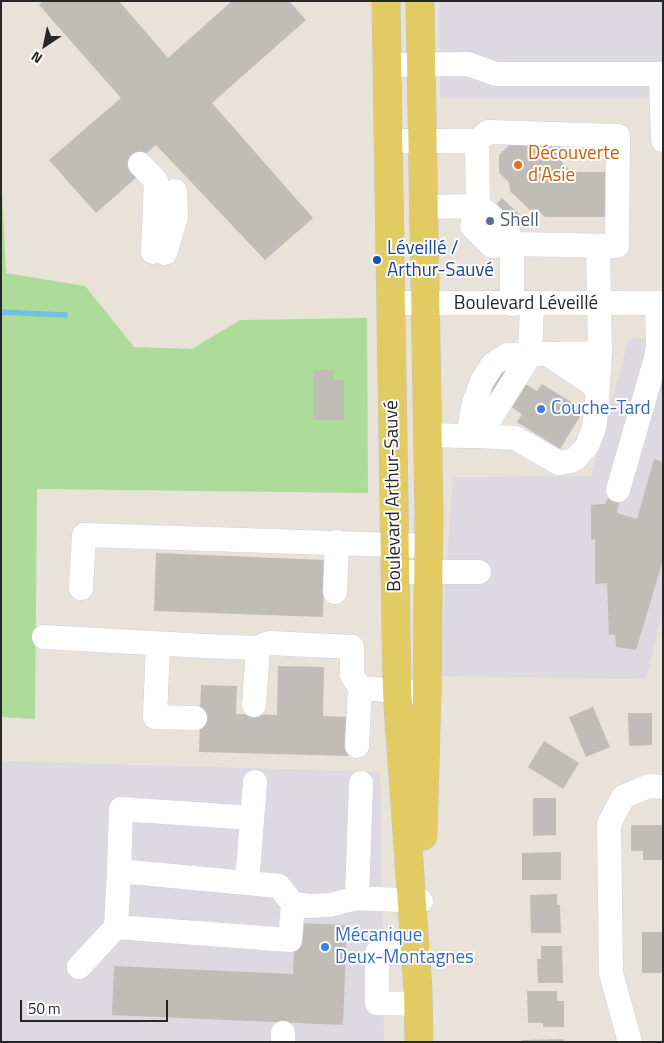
<!DOCTYPE html>
<html>
<head>
<meta charset="utf-8">
<style>
	body { margin:0 }
	#map { position:relative; width:664px; height:1043px; overflow:hidden; background:#e8e2d9; font-family:"Titillium Web",sans-serif }
	canvas { display:block }
	.frame { position:absolute; inset:0; border:2px solid #272727; pointer-events:none }
	.north { position:absolute; left:20px; top:20px; width:50px; height:50px; -webkit-text-stroke:4px #fff; paint-order:stroke; rotate:214deg; font-size:14px; font-weight:700; line-height:20px; text-align:center; color:#272727 }
	.north::after { content:''; display:block; margin:auto; width:18px; height:22px; background:#272727; clip-path:polygon(50% 0,100% 100%,50% 72%,0 100%) }
	.scale { position:absolute; left:20px; top:1000px; width:148px; height:22px; box-sizing:border-box; border:2px solid #272727; border-top:0; padding-left:6px; font-size:15px; line-height:18px; white-space:nowrap; color:#272727; -webkit-text-stroke:4px #fff; paint-order:stroke }
</style>
</head>
<body>
<div id="map">
<canvas width="664" height="1043"></canvas>
<div class="frame"></div>
<div class="north">N</div>
<div class="scale">50 m</div>
</div>
<script>
const ctx = document.querySelector('canvas').getContext('2d');
ctx.lineJoin = 'round';
function fillPath(path, color) { ctx.fillStyle = color; ctx.fill(path, 'evenodd'); }
const poly = rows => new Path2D(rows.map(r => 'M' + r).join(''));
function strokePath(path, color, width, dash) { ctx.strokeStyle = color; ctx.lineWidth = width; ctx.lineCap = dash ? 'butt' : 'round'; ctx.setLineDash(dash || []); ctx.stroke(path); }
function drawText(font, color, halo, rows, align = 'center') {
  ctx.font = font + ' "Titillium Web",sans-serif'; ctx.lineWidth = 4; ctx.setLineDash([]); ctx.textBaseline = 'middle'; ctx.strokeStyle = halo; ctx.fillStyle = color; for (const [text, x, y, turn = 0] of rows) {
    ctx.save(); ctx.translate(x, y); ctx.rotate((+turn || 0) * Math.PI / 180); ctx.textAlign = isNaN(turn) ? turn : align; if (halo) ctx.strokeText(text, 0, 0); ctx.fillText(text, 0, 0); ctx.restore();
  }
}
const industrial = poly([
	[439,1,663,1,663,98,440,98],
	[629,338,663,338,663,610,646,679,439,676,453,477,591,476],
	[1,761,380,772,384,1042,1,1042]
]);
const green = poly([
	[1,170,6,273,85,286,134,347,192,349,240,320,367,318,368,493,37,489,35,719,1,717]
]);
const stream = poly([
	[1,312,65,315]
]);
const building = poly([
	[43,1,119,1,168,58,232,1,289,1,306,20,212,103,313,218,265,260,156,145,129,168,137,177,96,213,49,160,121,98,39,5],
	[558,143,562,148,562,163,572,172,606,172,605,217,545,217,537,209,530,210,510,191,509,182,499,173,499,155,509,145],
	[502,198,522,217,499,242,479,223],
	[496,366,537,391,542,384,584,410,560,449,517,422,522,414,482,389],
	[313,370,334,370,334,380,344,380,344,420,313,420],
	[654,459,663,462,663,560,636,650,616,647,615,634,609,635,607,583,595,584,595,539,591,540,591,505,605,504,609,496,620,499,617,513,637,519],
	[156,553,325,560,323,617,154,611],
	[278,666,324,667,323,716,351,717,350,756,199,752,201,685,237,686,236,714,277,715],
	[593,707,610,747,586,757,569,717],
	[628,713,652,713,652,745,629,746],
	[544,741,579,763,563,789,528,767],
	[533,798,556,798,556,835,533,836],
	[631,825,663,825,663,860,643,860,643,851,631,851],
	[561,852,561,880,522,880,522,853],
	[557,894,557,905,560,905,561,933,531,933,530,895],
	[295,923,347,925,343,1025,112,1015,114,966,293,974],
	[642,932,663,932,663,973,642,973],
	[541,946,562,946,563,983,538,983,537,959,541,959],
	[527,991,557,991,557,1001,564,1001,564,1027,543,1027,543,1023,528,1023],
	[563,1039,564,1042,522,1042,522,1040]
]);
const minor = poly([
	[387,65,468,64,496,74,663,74],
	[661,74,663,140],
	[388,141,477,141,478,206,424,207],
	[477,141,488,132,618,136,617,246,512,244,512,304],
	[140,164,156,181,153,252],
	[478,206,488,213,508,232,512,244,492,246,472,226,478,206],
	[165,253,176,217,175,191],
	[390,303,663,303],
	[548,354,598,388],
	[427,435,468,436,474,403,482,381,493,364,507,355,600,353,598,246],
	[468,436,479,436,530,355,532,304],
	[479,436,515,438,559,463,571,461,576,458,587,446,594,428,596,413,600,353],
	[618,490,656,358,658,346,657,303],
	[395,572,479,572],
	[81,588,84,535,428,546],
	[335,592,337,542],
	[44,637,205,646,258,648,269,643,352,647,352,675,360,688,427,693],
	[158,644,155,717,195,718],
	[254,705,258,648],
	[357,746,360,688],
	[361,783,357,898,421,901],
	[119,871,121,809,252,818],
	[247,883,255,782],
	[293,904,290,940,116,927,119,871,279,886,293,904,309,906,330,905,357,898],
	[79,967,116,927],
	[418,1004,377,1003,377,953,419,953],
	[283,1042,283,1033],
	[630,1042,611,973,609,824,623,797,649,786,663,787]
]);
const major = poly([
	[386,1,397,691,418,990,419,1042],
	[420,1,429,513,427,693,423,836]
]);
const markers = [
	[518,165,5,"#e8710a"],
	[490,221,5,"#5c6f8a"],
	[377,260,5,"#1a4fb4"],
	[541,409,5,"#3f7fe0"],
	[325,947,5,"#3f7fe0"]
];
const foodNames = [
	["Découverte",528,154],
	["d'Asie",528,176]
];
const serviceNames = [
	["Shell",500,221]
];
const transitNames = [
	["Léveillé /",387,249],
	["Arthur-Sauvé",387,271]
];
const streetNames = [
	["Boulevard Léveillé",526,304],
	["Boulevard Arthur-Sauvé",394,496,-91]
];
const shopNames = [
	["Couche-Tard",551,409],
	["Mécanique",335,936],
	["Deux-Montagnes",335,958]
];
fillPath(industrial, '#dcd9e1');
fillPath(green, '#addb99');
strokePath(stream, '#74c0e2', 5.5);
fillPath(building, '#c0bcb6');
strokePath(minor, '#cfd1df', 25);
strokePath(major, '#c3c3c3', 29);
strokePath(minor, '#fff', 24);
strokePath(major, '#e3cb63', 28);
for (const [x, y, r, color] of markers) { const dot = new Path2D(); dot.arc(x, y, r, 0, 2 * Math.PI); ctx.fillStyle = color; ctx.fill(dot); strokePath(dot, '#fff', 2); }
drawText('19px', '#c56008', '#fff', foodNames, 'left');
drawText('19px', '#4e5e75', '#fff', serviceNames, 'left');
drawText('19px', '#164399', '#fff', transitNames, 'left');
drawText('19px', '#272727', '#fff', streetNames);
drawText('19px', '#366cbe', '#fff', shopNames, 'left');
</script>
</body>
</html>
